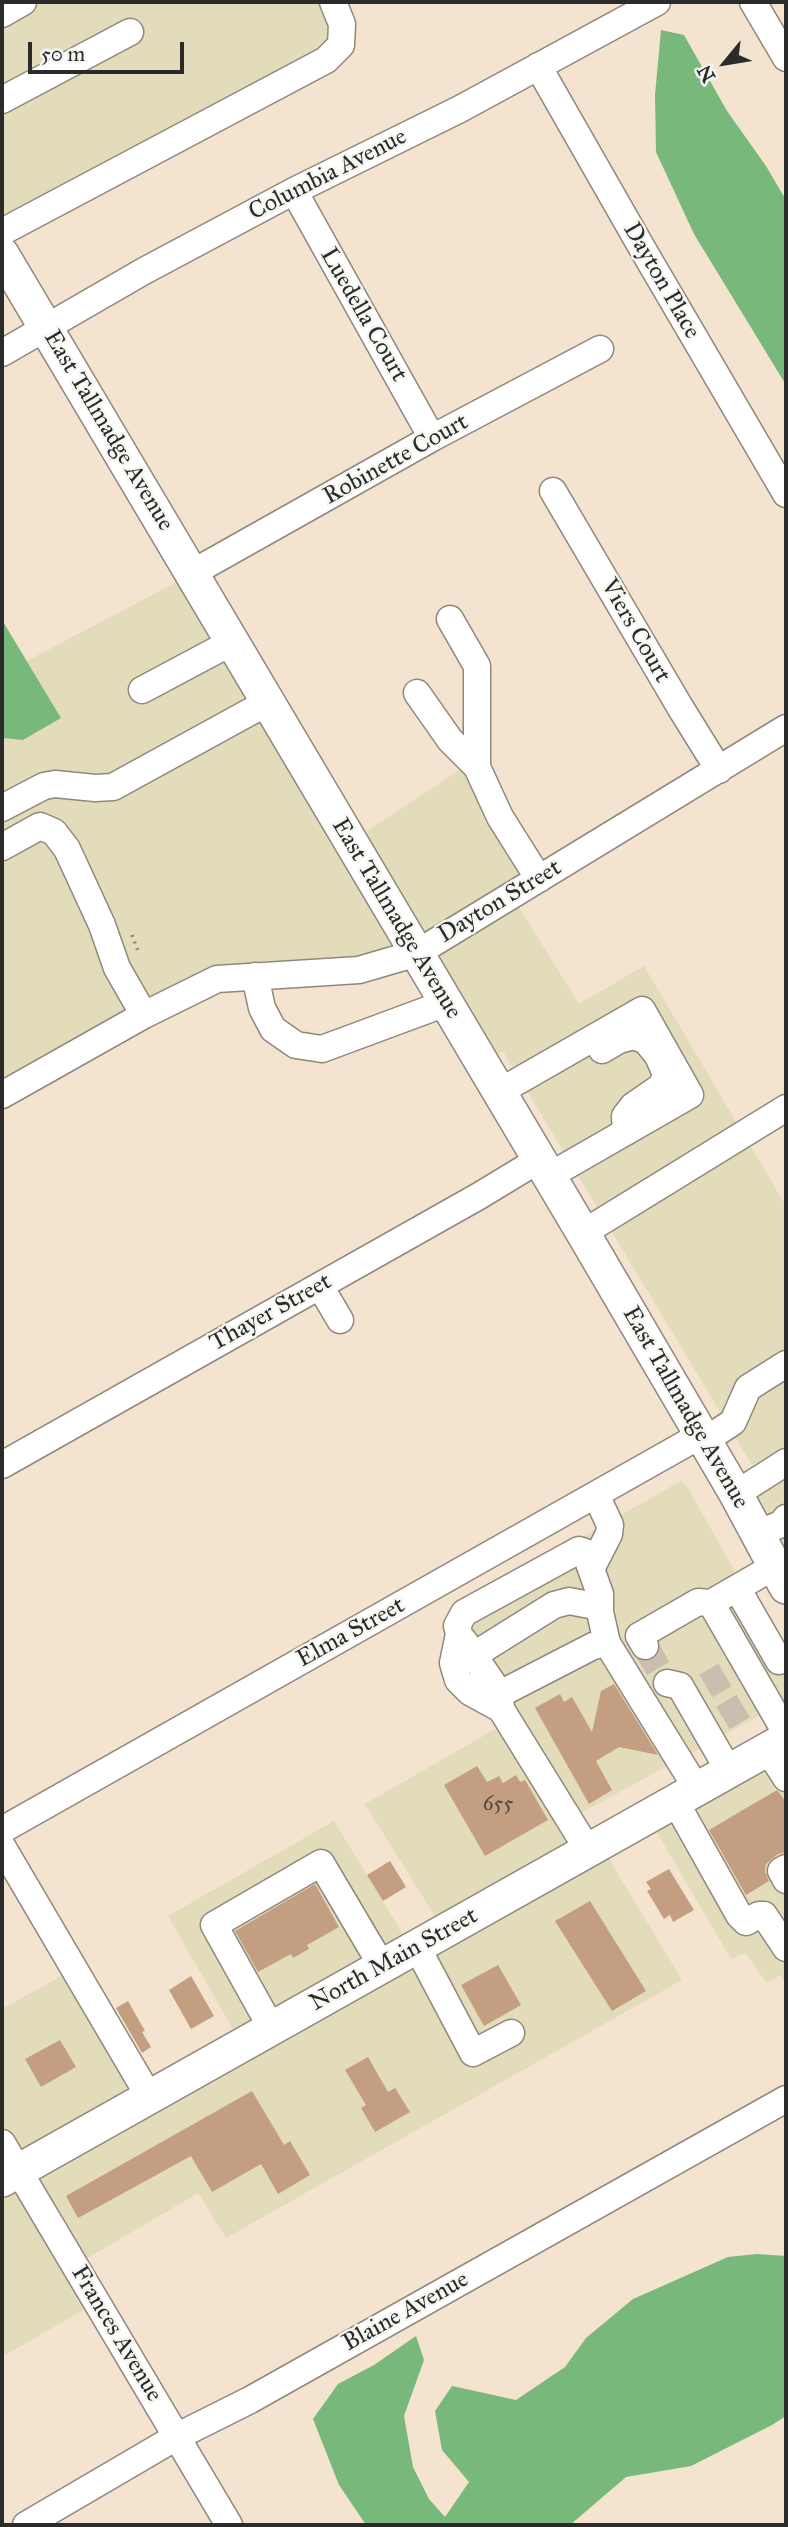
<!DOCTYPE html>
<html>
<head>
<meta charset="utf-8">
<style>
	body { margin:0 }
	#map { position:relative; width:788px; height:2527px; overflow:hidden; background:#f4e3cf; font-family:"IM FELL Great Primer",serif }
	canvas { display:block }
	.frame { position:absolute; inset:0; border:4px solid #2b2b2b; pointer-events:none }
	.north { position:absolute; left:690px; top:28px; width:70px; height:70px; -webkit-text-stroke:5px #f6f6f2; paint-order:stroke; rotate:240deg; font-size:19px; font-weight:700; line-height:28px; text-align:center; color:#2b2b2b }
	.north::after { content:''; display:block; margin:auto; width:24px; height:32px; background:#2b2b2b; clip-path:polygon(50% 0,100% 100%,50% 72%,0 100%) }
	.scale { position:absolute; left:28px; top:42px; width:156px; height:32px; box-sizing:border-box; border:4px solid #2b2b2b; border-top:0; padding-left:9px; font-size:21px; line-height:24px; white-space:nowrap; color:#2b2b2b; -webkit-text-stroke:5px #f6f6f2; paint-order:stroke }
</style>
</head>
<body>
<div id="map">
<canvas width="788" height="2527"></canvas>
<div class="frame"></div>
<div class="north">N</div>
<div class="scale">50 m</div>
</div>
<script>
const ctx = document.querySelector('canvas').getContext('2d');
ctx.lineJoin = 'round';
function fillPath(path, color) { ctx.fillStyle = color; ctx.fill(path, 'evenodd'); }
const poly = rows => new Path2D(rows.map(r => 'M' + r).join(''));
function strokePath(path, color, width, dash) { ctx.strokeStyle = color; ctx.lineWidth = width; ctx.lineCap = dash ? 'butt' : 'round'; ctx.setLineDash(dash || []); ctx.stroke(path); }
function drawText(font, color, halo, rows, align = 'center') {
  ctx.font = font + ' "IM FELL Great Primer",serif'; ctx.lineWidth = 5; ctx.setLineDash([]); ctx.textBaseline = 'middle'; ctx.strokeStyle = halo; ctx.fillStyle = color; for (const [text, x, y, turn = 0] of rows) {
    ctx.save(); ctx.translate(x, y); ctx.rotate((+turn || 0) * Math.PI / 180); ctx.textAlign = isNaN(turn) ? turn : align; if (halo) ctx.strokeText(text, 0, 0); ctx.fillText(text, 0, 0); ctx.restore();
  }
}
const built = poly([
	[2,2,344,2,340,58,2,241],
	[184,578,351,842,464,767,539,879,512,896,579,1004,644,966,786,1206,786,1445,752,1465,503,1051,481,1062,417,953,217,979,2,1095,2,738,23,740,61,718,27,661],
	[786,1462,786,1587,736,1494],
	[681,1481,687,1486,786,1663,786,1693,783,1703,557,1826,574,1858,600,1844,682,1980,226,2238,198,2193,76,2265,97,2302,2,2357,2,2009,74,1969,150,2098,242,2045,168,1916,334,1821,412,1949,444,1931,365,1804,497,1728,493,1719,464,1700,455,1609],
	[786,1739,786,1985,780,1975,767,1983,745,1953,731,1959,648,1817]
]);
const forest = poly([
	[661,30,684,35,727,111,766,166,786,200,786,385,694,234,656,152,655,95],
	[2,620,61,718,23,740,2,738],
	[757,2254,786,2256,786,2416,772,2425,691,2466,626,2477,570,2525,366,2525,339,2485,313,2419,338,2384,374,2365,416,2336,424,2360,404,2416,413,2467,429,2499,445,2517,469,2482,442,2450,435,2411,452,2386,516,2400,565,2367,586,2338,633,2299,728,2257]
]);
const building = poly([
	[614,1684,658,1755,619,1747,596,1761,612,1790,589,1804,535,1708,560,1694,564,1702,572,1697,592,1732,601,1691],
	[477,1766,487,1782,499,1776,503,1783,516,1775,520,1782,525,1780,548,1820,485,1856,444,1785],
	[777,1790,786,1802,786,1852,778,1854,766,1864,765,1872,769,1881,746,1895,709,1830],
	[390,1861,406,1887,383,1901,367,1875],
	[669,1869,694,1910,673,1922,670,1915,664,1919,647,1891,651,1889,646,1882],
	[315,1884,339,1927,307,1945,309,1949,293,1958,291,1954,258,1972,235,1931],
	[590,1901,646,1991,612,2011,555,1921],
	[498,1965,521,2005,484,2026,461,1985],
	[191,1976,214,2016,191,2029,169,1990],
	[128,2001,145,2031,142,2032,151,2047,142,2053,116,2008],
	[60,2040,76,2067,41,2087,25,2059],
	[368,2057,388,2092,395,2088,410,2112,375,2132,361,2108,366,2105,345,2070],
	[252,2091,284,2145,290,2141,310,2175,278,2194,261,2164,212,2192,191,2156,78,2218,66,2196]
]);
const minorTunnel = poly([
	[645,1646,667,1683],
	[706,1686,725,1675],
	[723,1718,743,1706]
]);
const path = poly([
	[132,935,138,951]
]);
const minor = poly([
	[753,2,786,58],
	[2,14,23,2],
	[538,66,642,248,786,494],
	[2,100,130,32],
	[294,191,432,438],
	[2,232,326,60,341,45,342,24,333,2],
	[2,353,144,271,294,191,460,109,657,2],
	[553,491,680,707,719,770],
	[192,573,432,438,600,349],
	[450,619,477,666,477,767,500,817,539,879],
	[142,690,232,642],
	[417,693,450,740,477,767],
	[2,808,44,786,55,784,95,788,113,787,268,702],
	[2,847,40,826,54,832,67,849,102,925,117,968,144,1015],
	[255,976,262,1008,273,1029,296,1045,322,1049,446,1003],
	[602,1050,619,1040,634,1036,646,1041,658,1056,666,1074,662,1086,633,1106,625,1116,626,1132],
	[499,1092,642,1010,690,1095,549,1176],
	[2,1095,144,1015,217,979,359,970,417,953,786,728],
	[583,1233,786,1108],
	[320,1286,340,1320],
	[704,1441,733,1422,748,1388,786,1364],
	[2,1465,479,1196,540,1159],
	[736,1494,786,1462],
	[757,1534,781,1524,786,1518],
	[775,1566,711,1603,786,1733],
	[592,1567,609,1534,610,1525,596,1495],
	[737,1588,779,1661],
	[464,1641,500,1694],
	[645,1646,639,1636,698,1602,711,1603],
	[474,1655,554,1605,569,1601,600,1607],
	[667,1683,680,1686,729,1771],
	[501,1709,470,1692,458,1680,453,1663,459,1634,457,1626,464,1613,579,1550,585,1552,600,1594,600,1612,607,1643],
	[768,1750,786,1778],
	[675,1801,739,1915,746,1922,759,1915,764,1915,786,1948],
	[2,1830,701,1435],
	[2,1846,150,2098],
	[588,1850,501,1709,500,1694,593,1646,607,1643,697,1789],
	[786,1868,781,1871,786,1880],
	[417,1947,473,2053,511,2033],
	[272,2029,214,1925,321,1863,382,1966],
	[2,2143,229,2525],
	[26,2525,178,2436,250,2400,786,2099]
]);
const major = poly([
	[2,254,583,1233,736,1494,786,1587],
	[2,2180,786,1739]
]);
const numberNames = [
	["655",498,1805]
];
const streetNames = [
	["Columbia Avenue",328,175,-27],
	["Dayton Place",661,281,60],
	["Luedella Court",363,315,60],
	["East Tallmadge Avenue",108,431,59],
	["Robinette Court",396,460,-29],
	["Viers Court",635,631,60],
	["Dayton Street",500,902,-31],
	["East Tallmadge Avenue",396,919,59],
	["Thayer Street",271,1313,-29],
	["East Tallmadge Avenue",685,1408,60],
	["Elma Street",351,1633,-29],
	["North Main Street",394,1960,-29],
	["Blaine Avenue",406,2312,-29],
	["Frances Avenue",116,2334,59]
];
fillPath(built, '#e2dcba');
fillPath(forest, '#78b87a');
fillPath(building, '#c49e81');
strokePath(minorTunnel, '#ccbeae', 26, [26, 13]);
strokePath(minor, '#90877d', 29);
strokePath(major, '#90877d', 36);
strokePath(path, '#90877d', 3.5, [2, 5]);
strokePath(minor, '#fff', 26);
strokePath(major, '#fff', 33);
drawText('21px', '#514840', null, numberNames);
drawText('24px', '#2b2b2b', '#f6f6f2', streetNames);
</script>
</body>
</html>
